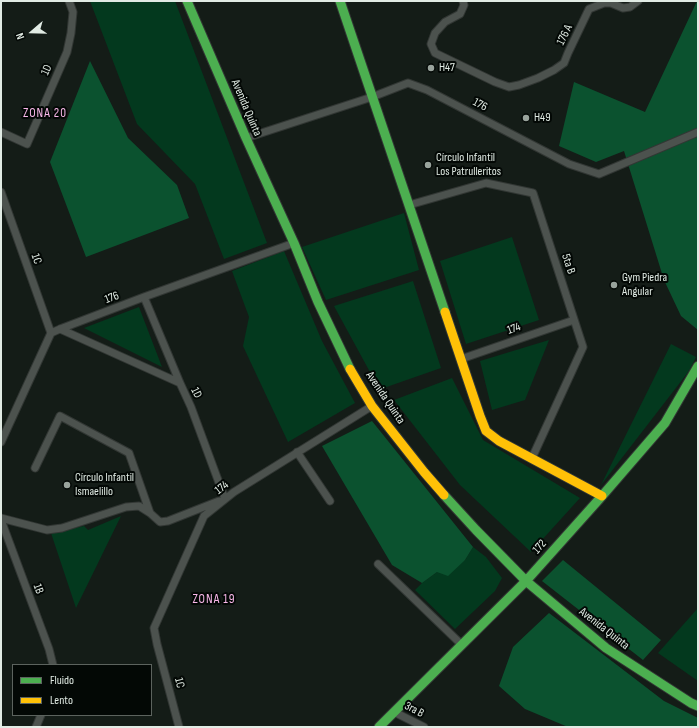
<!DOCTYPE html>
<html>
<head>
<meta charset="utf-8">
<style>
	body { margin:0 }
	#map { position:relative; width:699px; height:728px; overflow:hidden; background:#141c17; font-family:"Sofia Sans Condensed",sans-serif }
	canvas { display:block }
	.frame { position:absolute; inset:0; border:2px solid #e1ebe4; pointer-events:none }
	.legend { position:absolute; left:12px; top:664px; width:140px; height:52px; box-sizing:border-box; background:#030805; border:1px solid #5c635e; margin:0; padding:5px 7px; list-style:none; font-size:12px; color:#e1ebe4 }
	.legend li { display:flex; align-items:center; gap:8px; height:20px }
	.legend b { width:20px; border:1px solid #5c635e }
	.north { position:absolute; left:12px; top:12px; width:40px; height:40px; -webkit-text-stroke:3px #030805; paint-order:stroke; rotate:250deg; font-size:11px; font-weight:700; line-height:16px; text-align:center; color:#e1ebe4 }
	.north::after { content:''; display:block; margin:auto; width:14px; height:18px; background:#e1ebe4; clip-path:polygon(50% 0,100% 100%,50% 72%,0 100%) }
</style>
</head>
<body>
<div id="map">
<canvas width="699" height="728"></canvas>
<div class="frame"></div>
<ul class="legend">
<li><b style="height:5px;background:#4caf50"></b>Fluido</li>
<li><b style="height:5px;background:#ffc107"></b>Lento</li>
</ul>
<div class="north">N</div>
</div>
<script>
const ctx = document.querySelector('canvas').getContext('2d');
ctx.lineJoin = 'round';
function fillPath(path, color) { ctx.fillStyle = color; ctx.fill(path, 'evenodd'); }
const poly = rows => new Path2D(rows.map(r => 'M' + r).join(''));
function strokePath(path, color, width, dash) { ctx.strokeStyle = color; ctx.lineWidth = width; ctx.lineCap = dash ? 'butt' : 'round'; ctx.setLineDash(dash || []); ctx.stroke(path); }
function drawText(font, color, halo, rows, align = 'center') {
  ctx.font = font + ' "Sofia Sans Condensed",sans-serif'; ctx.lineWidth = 4; ctx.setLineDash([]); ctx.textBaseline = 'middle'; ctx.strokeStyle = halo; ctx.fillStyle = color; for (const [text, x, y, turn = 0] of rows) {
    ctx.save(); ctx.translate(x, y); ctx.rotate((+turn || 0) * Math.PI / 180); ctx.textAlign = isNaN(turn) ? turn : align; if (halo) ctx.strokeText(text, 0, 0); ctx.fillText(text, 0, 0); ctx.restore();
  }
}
const green = poly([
	[90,1,175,1,267,243,224,259,195,184,137,124],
	[404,213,419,270,326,300,302,247],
	[512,237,539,320,466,344,440,261],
	[284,251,322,341,355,403,288,442,243,346,249,317,232,271],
	[413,281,441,368,378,390,377,385,334,306],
	[139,307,162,367,84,328],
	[549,340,525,400,492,410,480,361],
	[671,344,696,357,689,371,601,485],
	[452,378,483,440,580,498,531,552,460,485,394,400],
	[121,516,76,608,51,533,84,526,88,530],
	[473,547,486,557,502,578,495,591,455,629,415,590,422,583,437,572,465,560],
	[698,608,698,681,658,653]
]);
const forest = poly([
	[697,1,698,1,698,330,681,316,664,280,624,151,596,162,559,146,574,82,645,112],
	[90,61,128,138,177,185,189,218,86,257,50,162],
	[372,421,473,547,465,560,448,576,437,572,422,583,392,565,322,446],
	[563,560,661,640,643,660,542,581],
	[549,613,664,701,698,718,698,727,568,727,525,709,499,686,513,647]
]);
const street = poly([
	[463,1,464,5,460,14,445,22,435,33,431,44,435,53,495,82,509,87,519,85,538,78,554,70,564,63,568,53,589,9,604,3,611,3,623,8,630,7,638,1],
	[1,132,27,144,67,52,71,33,73,12,69,1],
	[246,138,372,97,408,83,427,90,569,164,599,174,698,132],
	[1,192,51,333],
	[409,205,486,183,533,193,583,347,532,458],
	[144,297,180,383,191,407,225,499],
	[60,329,180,383],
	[461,359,574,320],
	[1,442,51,333,60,329,144,297,294,243],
	[297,452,330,501],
	[35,468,60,416,129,453,150,513],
	[1,518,47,530,62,528,126,507,139,506,150,513,160,522,168,521,219,501],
	[1,520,49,649,53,665],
	[378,564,462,645],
	[394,712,424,727],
	[36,727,41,715],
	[179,727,157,644,154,628,204,516,234,492,372,406]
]);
const fast = poly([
	[187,1,246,138,294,243,318,302,350,369],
	[340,1,445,312],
	[444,495,476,530,526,581,606,648,691,703,698,706],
	[379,727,526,581,602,496,665,423,698,366]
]);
const slow = poly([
	[445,312,480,416,486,431,499,441,602,496],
	[350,369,372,406,424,472,444,495]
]);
const markers = [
	[431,68,4,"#99a39c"],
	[526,118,4,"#99a39c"],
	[428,165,4,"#99a39c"],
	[614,285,4,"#99a39c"],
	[67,485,4,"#99a39c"]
];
const streetNames = [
	["176 A",565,35,-64],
	["1D",47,70,-67],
	["176",480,105,28],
	["Avenida Quinta",246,108,67],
	["1C",36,259,71],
	["5ta B",568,264,72],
	["176",112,298,-21],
	["174",514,329,-19],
	["1D",196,393,64],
	["Avenida Quinta",385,398,56],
	["174",222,488,-38],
	["172",540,547,-48],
	["1B",38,589,70],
	["Avenida Quinta",604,629,38],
	["1C",179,683,76],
	["3ra B",414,710,28]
];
const poiNames = [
	["H47",439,68],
	["H49",534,118],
	["Círculo Infantil",436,158],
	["Los Patrulleritos",436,172],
	["Gym Piedra",622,278],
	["Angular",622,292],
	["Círculo Infantil",75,478],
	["Ismaelillo",75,492]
];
const neighbourhoodNames = [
	["ZONA 20",45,114],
	["ZONA 19",214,600]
];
fillPath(green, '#03391e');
fillPath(forest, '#0b522f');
strokePath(street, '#323734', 9);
strokePath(fast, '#323734', 11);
strokePath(slow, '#323734', 11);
strokePath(street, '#4c524e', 7);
strokePath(fast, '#4caf50', 9);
strokePath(slow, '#ffc107', 9);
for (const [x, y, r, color] of markers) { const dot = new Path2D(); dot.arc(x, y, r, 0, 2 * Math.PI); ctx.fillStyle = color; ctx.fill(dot); strokePath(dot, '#030805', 1.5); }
drawText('12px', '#e1ebe4', '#030805', streetNames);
drawText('12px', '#e1ebe4', '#030805', poiNames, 'left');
ctx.letterSpacing = '1px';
drawText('13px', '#fab8ea', '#030805', neighbourhoodNames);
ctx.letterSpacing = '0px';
</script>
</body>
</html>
